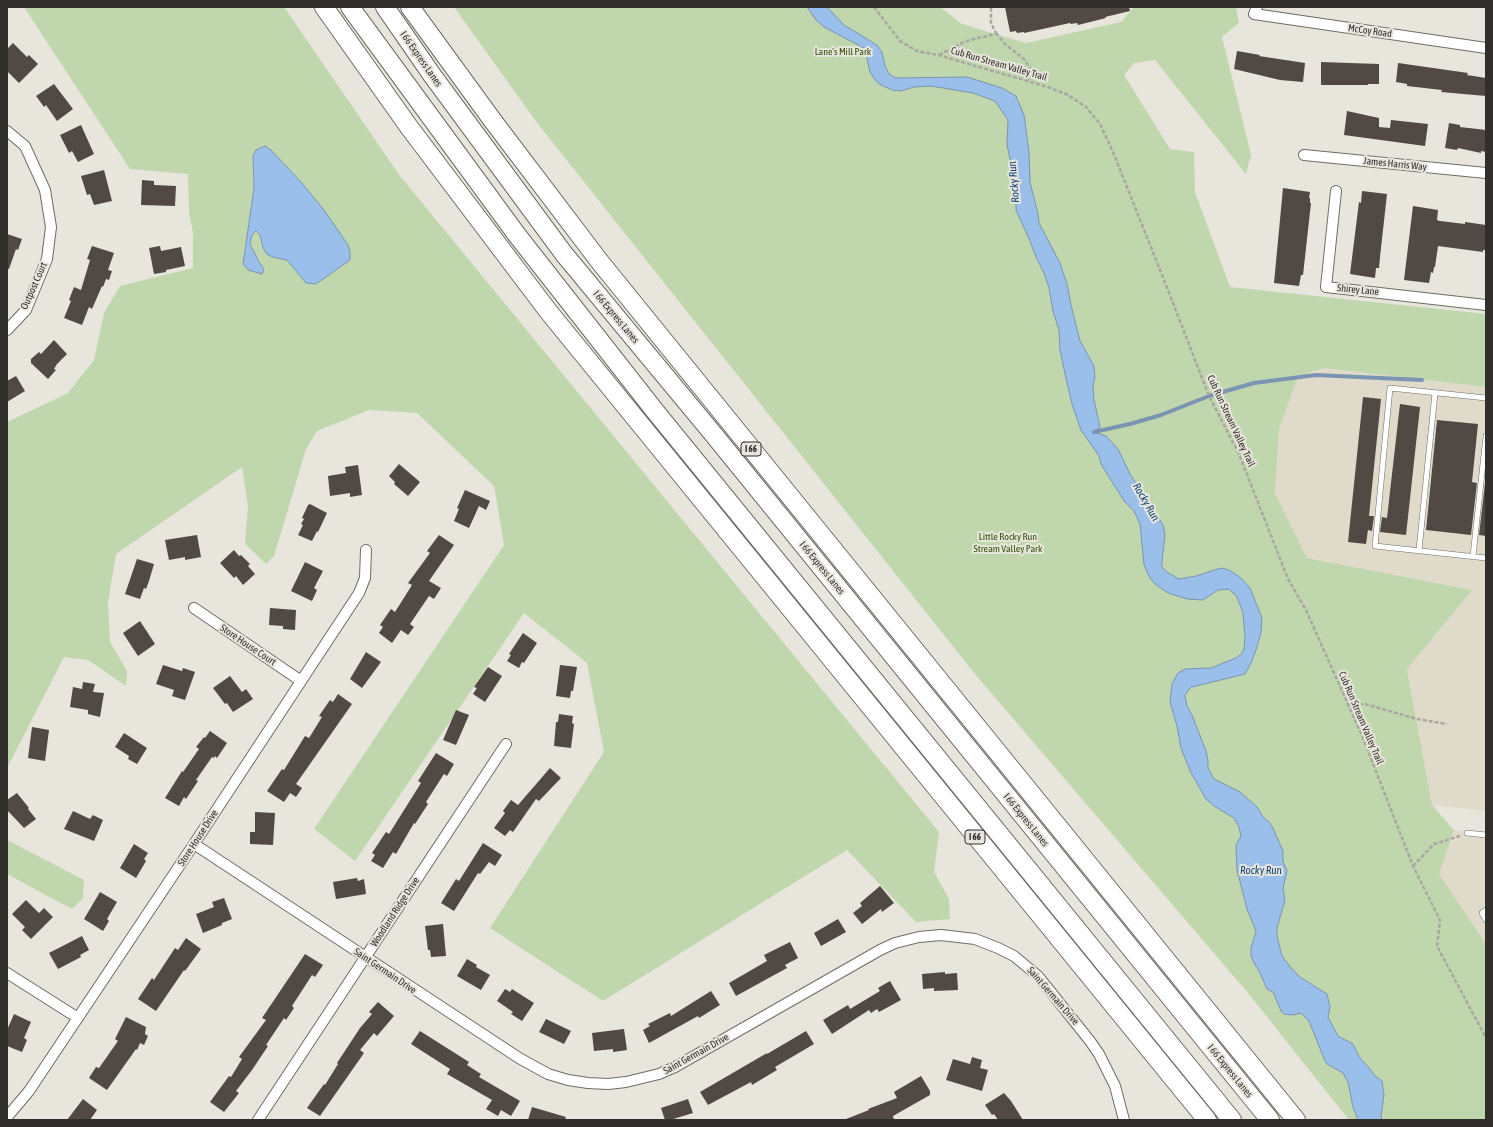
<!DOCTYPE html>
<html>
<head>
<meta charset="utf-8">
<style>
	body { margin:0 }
	#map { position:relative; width:1493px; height:1127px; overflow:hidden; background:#e8e5dc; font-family:"Asap Condensed",sans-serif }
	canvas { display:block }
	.frame { position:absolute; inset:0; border:8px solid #312f2c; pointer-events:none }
</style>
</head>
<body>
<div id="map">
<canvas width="1493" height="1127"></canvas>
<div class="frame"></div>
</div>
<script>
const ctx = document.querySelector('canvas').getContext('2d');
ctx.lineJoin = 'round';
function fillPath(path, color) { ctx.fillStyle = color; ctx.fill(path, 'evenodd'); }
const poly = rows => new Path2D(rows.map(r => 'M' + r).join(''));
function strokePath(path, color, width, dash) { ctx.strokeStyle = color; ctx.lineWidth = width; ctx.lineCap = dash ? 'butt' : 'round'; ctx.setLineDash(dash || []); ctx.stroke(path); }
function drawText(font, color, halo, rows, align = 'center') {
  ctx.font = font + ' "Asap Condensed",sans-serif'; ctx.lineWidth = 4; ctx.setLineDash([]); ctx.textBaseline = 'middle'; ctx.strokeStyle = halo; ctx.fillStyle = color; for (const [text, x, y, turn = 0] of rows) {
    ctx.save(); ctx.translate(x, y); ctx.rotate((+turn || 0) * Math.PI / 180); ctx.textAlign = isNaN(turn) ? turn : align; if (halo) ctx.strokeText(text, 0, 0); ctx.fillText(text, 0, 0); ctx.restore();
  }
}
const built = poly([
	[1324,368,1486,387,1486,811,1432,805,1407,668,1472,590,1307,558,1275,493,1279,429,1297,376],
	[1454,830,1486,834,1486,944,1438,874]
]);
const green = poly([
	[24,7,284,7,400,176,939,832,934,872,949,899,950,919,916,922,847,850,603,1001,490,928,604,752,587,663,524,613,355,861,314,829,504,545,494,486,417,413,369,410,317,431,306,449,274,556,266,564,245,544,248,506,242,467,116,554,108,602,110,642,127,671,126,686,88,660,64,657,7,768,7,422,68,393,94,360,104,313,120,286,193,268,193,233,189,212,188,174,130,169],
	[265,146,271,150,301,182,317,284,307,283,287,260,272,257,263,248,260,235,256,231,252,235,250,244,259,262,264,269,243,264,254,188,253,156],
	[454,7,940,7,962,24,1026,43,1121,22,1134,7,1236,7,1239,23,1222,37,1251,155,1246,174,1155,60,1134,63,1124,75,1170,149,1194,152,1195,192,1230,287,1486,314,1486,387,1324,368,1298,376,1279,429,1275,493,1307,558,1472,590,1407,669,1432,805,1454,830,1439,874,1486,944,1486,1120,1349,1120,1248,993,975,674,538,124],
	[7,840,84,880,83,898,72,909,7,874]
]);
const water = poly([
	[807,7,827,7,844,25,877,45,882,52,885,66,889,74,896,78,967,77,1002,88,1016,96,1024,115,1029,152,1030,182,1038,214,1039,223,1060,263,1067,284,1071,305,1080,341,1094,366,1095,377,1093,385,1094,400,1100,427,1094,432,1106,436,1118,449,1130,474,1163,525,1165,535,1162,561,1162,567,1167,572,1179,579,1196,576,1221,568,1229,570,1241,578,1250,588,1262,618,1261,632,1257,647,1251,663,1245,674,1192,687,1188,690,1185,696,1187,706,1192,715,1206,751,1208,760,1208,768,1214,779,1240,792,1257,807,1263,817,1270,823,1273,828,1283,851,1283,861,1287,871,1283,888,1285,900,1277,928,1277,936,1282,956,1291,968,1300,977,1327,994,1330,1007,1328,1017,1338,1036,1353,1044,1360,1058,1370,1069,1375,1076,1382,1081,1384,1095,1381,1116,1382,1120,1358,1120,1353,1107,1348,1082,1343,1073,1327,1064,1325,1061,1309,1021,1301,1013,1292,1015,1284,1014,1281,1011,1273,992,1267,989,1259,971,1254,963,1251,956,1251,948,1256,931,1247,909,1237,870,1236,845,1241,836,1239,827,1234,818,1214,806,1206,799,1191,773,1181,748,1177,726,1170,702,1172,684,1178,673,1185,669,1211,668,1236,658,1242,653,1244,649,1245,637,1243,613,1237,597,1229,589,1218,590,1203,600,1187,599,1168,593,1155,584,1150,578,1144,565,1140,524,1134,511,1124,501,1101,464,1099,456,1081,430,1072,404,1065,374,1060,350,1059,330,1053,311,1049,288,1044,273,1036,257,1030,241,1016,210,1016,185,1007,145,1008,120,995,101,973,93,931,86,914,87,901,91,892,90,881,85,876,81,870,72,867,59,867,51,864,48,824,27,816,20,807,7],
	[265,146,271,150,301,182,324,210,348,245,350,252,350,260,316,284,306,283,287,260,272,257,267,254,263,248,260,235,256,231,252,235,250,244,259,262,264,269,262,274,248,270,243,264,254,188,253,156,256,150,265,146]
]);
const stream = poly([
	[1094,432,1130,424,1161,415,1209,396,1254,383,1316,375,1422,380]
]);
const building = poly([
	[1005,7,1129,7,1130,11,1105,17,1106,18,1078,25,1077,23,1071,24,1070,23,1024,33,1024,32,1017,33,1016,31,1010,32],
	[13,43,27,57,29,55,38,64,19,83,7,71,7,49],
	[1237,51,1260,55,1259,56,1305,63,1303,82,1280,80,1234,69],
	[1321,62,1379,64,1379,84,1368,84,1368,85,1321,85],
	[1398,63,1468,73,1467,75,1486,78,1486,96,1441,92,1442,90,1407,86,1407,84,1396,82],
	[54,84,73,109,57,121,46,105,44,107,36,96],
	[1347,111,1379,118,1379,127,1390,128,1391,120,1428,124,1425,146,1344,135],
	[1449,123,1460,125,1460,127,1486,130,1486,152,1481,151,1481,153,1458,148,1457,150,1445,148],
	[81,125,94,154,78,162,72,151,69,153,60,135],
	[104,170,112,201,94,205,90,194,87,195,81,176],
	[142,180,154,181,154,185,176,186,175,206,141,205],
	[1283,188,1310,192,1309,198,1310,198,1310,203,1311,203,1303,275,1301,275,1299,286,1274,283],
	[1362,191,1387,194,1380,257,1379,268,1376,268,1375,278,1350,274,1359,202,1361,203],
	[1413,206,1438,210,1437,220,1440,221,1465,224,1465,222,1486,225,1486,250,1483,250,1483,252,1438,246,1435,267,1434,267,1433,273,1431,272,1429,283,1404,280],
	[7,234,22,239,18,250,16,249,9,269,7,269],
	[92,246,114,253,108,270,112,271,109,280,106,279,103,287,102,286,92,309,89,307,82,325,64,318,71,301,69,300,74,287,81,290,90,260,87,259],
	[160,246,161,251,181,247,185,266,166,270,166,272,154,274,149,248],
	[54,340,67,354,57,364,54,369,56,370,48,379,31,363,31,359,39,352,41,354],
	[16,376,25,391,7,402,7,381],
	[1363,397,1381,399,1369,516,1374,516,1372,531,1368,530,1366,544,1348,542],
	[1400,404,1420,407,1406,535,1380,532,1382,517,1387,518],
	[1437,420,1478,424,1472,482,1477,483,1471,535,1426,530],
	[399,464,420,482,408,496,394,484,395,482,389,476],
	[358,465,362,495,350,497,350,493,330,496,328,476,346,473,345,467],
	[1485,483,1486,483,1486,536,1479,535],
	[465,490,490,501,486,510,479,506,469,528,454,521,459,509,457,508],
	[310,504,327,513,318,532,317,531,312,541,298,535,303,525,301,524,304,519,302,518,308,505],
	[197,535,201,557,185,560,185,557,169,560,165,540],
	[439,535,454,545,429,581,441,588,434,599,429,596,410,624,414,627,408,635,401,630,392,643,379,633,383,627,380,625,391,609,395,612,412,585,408,583,430,553,427,551],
	[234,550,239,556,241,555,250,564,248,566,255,574,243,585,236,576,234,578,220,563],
	[137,559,154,564,149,581,146,589,144,588,140,599,125,594],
	[305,562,323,571,314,588,317,590,312,601,291,591],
	[270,608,296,610,295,630,283,629,283,626,269,625],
	[140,621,155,644,138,656,123,633],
	[523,633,537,643,524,663,522,662,519,668,507,661,511,655,509,654],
	[366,652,381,662,362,688,350,679],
	[163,665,182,671,183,668,195,672,185,700,172,696,174,690,156,684],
	[560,665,577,667,573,691,571,691,570,698,556,696],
	[488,667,502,676,485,702,473,694,477,688,474,687],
	[230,676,242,692,246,689,253,699,233,712,227,703,225,704,213,688],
	[83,682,95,684,93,692,104,693,100,717,88,714,88,710,70,707,73,687,82,689],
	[338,694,352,704,296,784,302,788,296,797,290,793,284,802,267,791,282,769,284,770,305,736,309,738,322,717,319,716,330,700,333,702],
	[456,710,469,715,456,745,443,740],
	[559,714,573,716,572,723,574,724,571,748,554,746,556,722,558,722],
	[32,727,49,730,45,761,28,758],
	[210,731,227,743,217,758,215,756,214,758,212,757,196,780,198,781,186,799,184,797,179,806,165,798,182,771,183,772,199,749,196,747,204,737,205,738],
	[124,733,147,748,137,764,128,759,129,756,115,747],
	[436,753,454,764,447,776,444,774,426,802,428,804,415,824,414,823,396,854,393,852,383,868,371,861,375,855,372,853,386,832,389,834,421,783,418,781],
	[550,768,561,778,539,801,536,799,513,832,510,830,505,836,494,828,505,813,503,811,511,800,518,805],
	[17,793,29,808,28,809,36,819,24,828,7,810,7,800],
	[73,811,90,819,93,815,103,820,94,841,64,829],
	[255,812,275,813,273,845,250,844,250,832,255,832],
	[483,843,502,855,495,866,489,862,480,874,478,873,454,911,441,903,456,879,459,881],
	[134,844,148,853,144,859,146,861,136,878,120,868],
	[357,878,358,881,364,879,366,894,336,899,333,882],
	[880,886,894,903,882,912,881,909,862,924,853,913,862,906,860,903],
	[100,892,117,902,107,919,109,921,103,931,84,919],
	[224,898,232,919,222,923,222,925,203,933,196,914,214,907,212,902],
	[26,900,39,913,44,908,53,917,31,939,22,930,25,927,12,914],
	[838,919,846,932,821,946,814,933],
	[443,924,446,956,431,957,430,950,428,950,425,926],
	[82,936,89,950,80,955,81,957,58,969,49,953],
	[186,938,201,949,185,971,184,970,156,1011,138,999,152,978,154,980,175,948,178,950],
	[790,942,798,958,785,965,787,968,736,996,729,983,767,961,764,955],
	[305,954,323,965,315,977,312,975,292,1006,294,1008,286,1020,284,1018,266,1045,268,1046,252,1070,236,1091,239,1093,224,1112,210,1102,229,1076,231,1077,242,1059,239,1057,266,1020,262,1018],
	[467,959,477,965,476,967,490,975,481,990,457,976],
	[945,972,945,974,957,973,958,990,934,991,934,988,923,989,922,974],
	[890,981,901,1000,879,1012,877,1009,871,1013,869,1010,832,1034,823,1020,848,1005,850,1009,880,991,878,988],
	[505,989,510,992,512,989,534,1003,522,1021,511,1014,513,1012,497,1001],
	[711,991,720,1005,699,1018,698,1016,649,1043,643,1030,650,1026,648,1024,670,1013,671,1016],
	[378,1002,394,1016,377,1036,374,1033,360,1050,364,1053,320,1116,307,1108,324,1084,325,1085,338,1064,337,1063,360,1028,372,1014,369,1012],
	[14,1014,31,1022,24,1038,27,1040,22,1052,7,1046,7,1030],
	[126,1017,146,1027,145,1034,148,1036,144,1045,140,1043,137,1050,136,1049,107,1090,89,1078,96,1067,99,1068,118,1041,115,1039],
	[546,1019,571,1031,564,1044,539,1032],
	[624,1029,627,1050,613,1052,613,1049,594,1051,592,1033],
	[420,1031,469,1062,467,1065,481,1074,479,1077,520,1101,511,1116,501,1110,498,1116,486,1109,492,1100,447,1074,450,1069,411,1044],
	[806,1031,814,1044,775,1067,777,1070,752,1085,751,1082,708,1105,700,1092,767,1053,767,1054],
	[972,1057,982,1060,980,1068,988,1070,982,1091,946,1080,953,1059,970,1064],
	[921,1076,930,1091,930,1095,893,1116,894,1120,847,1120,846,1119,869,1110,868,1109,897,1098,894,1092],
	[1004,1093,1011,1101,1023,1120,998,1120,994,1114,992,1115,985,1105],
	[83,1099,97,1110,90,1120,67,1120],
	[688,1099,693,1113,670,1120,665,1120,661,1108],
	[532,1107,566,1117,565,1120,528,1120]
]);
const path = poly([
	[874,7,900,41,917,51,938,55,1048,87,1068,95,1086,107,1100,124,1113,152,1166,285,1209,396,1239,454,1288,579,1306,610,1363,738,1413,866,1440,920,1437,946,1486,1038],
	[996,33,1005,44,1025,60,1030,68,1028,80],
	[939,55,964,42,977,38,988,36,996,33,991,23,991,7],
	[1347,705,1365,704,1417,719,1447,724],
	[1413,866,1434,844,1460,836]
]);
const service = poly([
	[1486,398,1390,388,1375,546,1486,558],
	[1419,550,1435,393],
	[1473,556,1486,436],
	[1467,833,1486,835],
	[1486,910,1482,913,1486,920]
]);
const minor = poly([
	[1257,7,1254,14,1486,48],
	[7,131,25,146,45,190,51,227,47,259,26,310,7,330],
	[1304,155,1486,173],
	[1336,191,1326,287,1486,305],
	[194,608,301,681],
	[194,844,519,1058,548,1074,568,1080,588,1083,608,1084,626,1082,659,1074,675,1067,880,950,895,943,919,937,941,935,975,939,998,948,1014,956,1038,976,1090,1041,1099,1054,1115,1086,1124,1120],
	[7,973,78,1018],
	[7,1117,29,1091,194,844,359,593,365,578,366,550],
	[258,1120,506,744]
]);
const motorway = poly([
	[324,7,409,127,548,311,1207,1120],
	[350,7,517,235,655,411,1232,1120],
	[385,7,432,75,564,254,714,435,1270,1120],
	[410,7,493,121,600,262,1296,1120]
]);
const shields = [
	[751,449,20],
	[975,837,20]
];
const shieldNames = [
	["I 66",751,449],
	["I 66",975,837]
];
const streetNames = [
	["McCoy Road",1370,31,8],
	["I 66 Express Lanes",421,59,55],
	["Cub Run Stream Valley Trail",999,64,16],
	["James Harris Way",1395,164,6],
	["Outpost Court",34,286,-66],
	["Shirey Lane",1358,290,6],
	["I 66 Express Lanes",616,317,50],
	["Cub Run Stream Valley Trail",1231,421,65],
	["I 66 Express Lanes",822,568,51],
	["Store House Court",248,645,34],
	["Cub Run Stream Valley Trail",1361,718,67],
	["I 66 Express Lanes",1026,820,51],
	["Store House Drive",198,838,-57],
	["Woodland Ridge Drive",395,912,-57],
	["Saint Germain Drive",385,971,34],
	["Saint Germain Drive",1053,996,49],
	["Saint Germain Drive",696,1054,-29],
	["I 66 Express Lanes",1230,1071,51]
];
const parkNames = [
	["Lane's Mill Park",843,52],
	["Little Rocky Run",1008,537],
	["Stream Valley Park",1008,549]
];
const waterNames = [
	["Rocky Run",1014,182,-95],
	["Rocky Run",1146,502,60],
	["Rocky Run",1261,871]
];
fillPath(built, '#dfdaca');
fillPath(green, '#c0d7ae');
fillPath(water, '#9abfea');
strokePath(water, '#7a94b1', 1);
strokePath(stream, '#7a94b1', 4);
fillPath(building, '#504944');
strokePath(service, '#6e6c63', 6);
strokePath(minor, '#6e6c63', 12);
strokePath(motorway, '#6e6c63', 20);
strokePath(path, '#a9a7a0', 2.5, [4, 2]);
strokePath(service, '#fff', 5);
strokePath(minor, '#fff', 10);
strokePath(motorway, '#fff', 18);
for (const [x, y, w] of shields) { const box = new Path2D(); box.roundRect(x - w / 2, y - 7, w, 14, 3); ctx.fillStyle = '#e8e5dc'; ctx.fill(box); strokePath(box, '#312f2c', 1); }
drawText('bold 9px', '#312f2c', null, shieldNames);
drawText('10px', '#312f2c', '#e8e5dc', streetNames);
drawText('10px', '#2f4f04', '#e8e5dc', parkNames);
drawText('italic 11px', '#104479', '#e8e5dc', waterNames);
</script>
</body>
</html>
